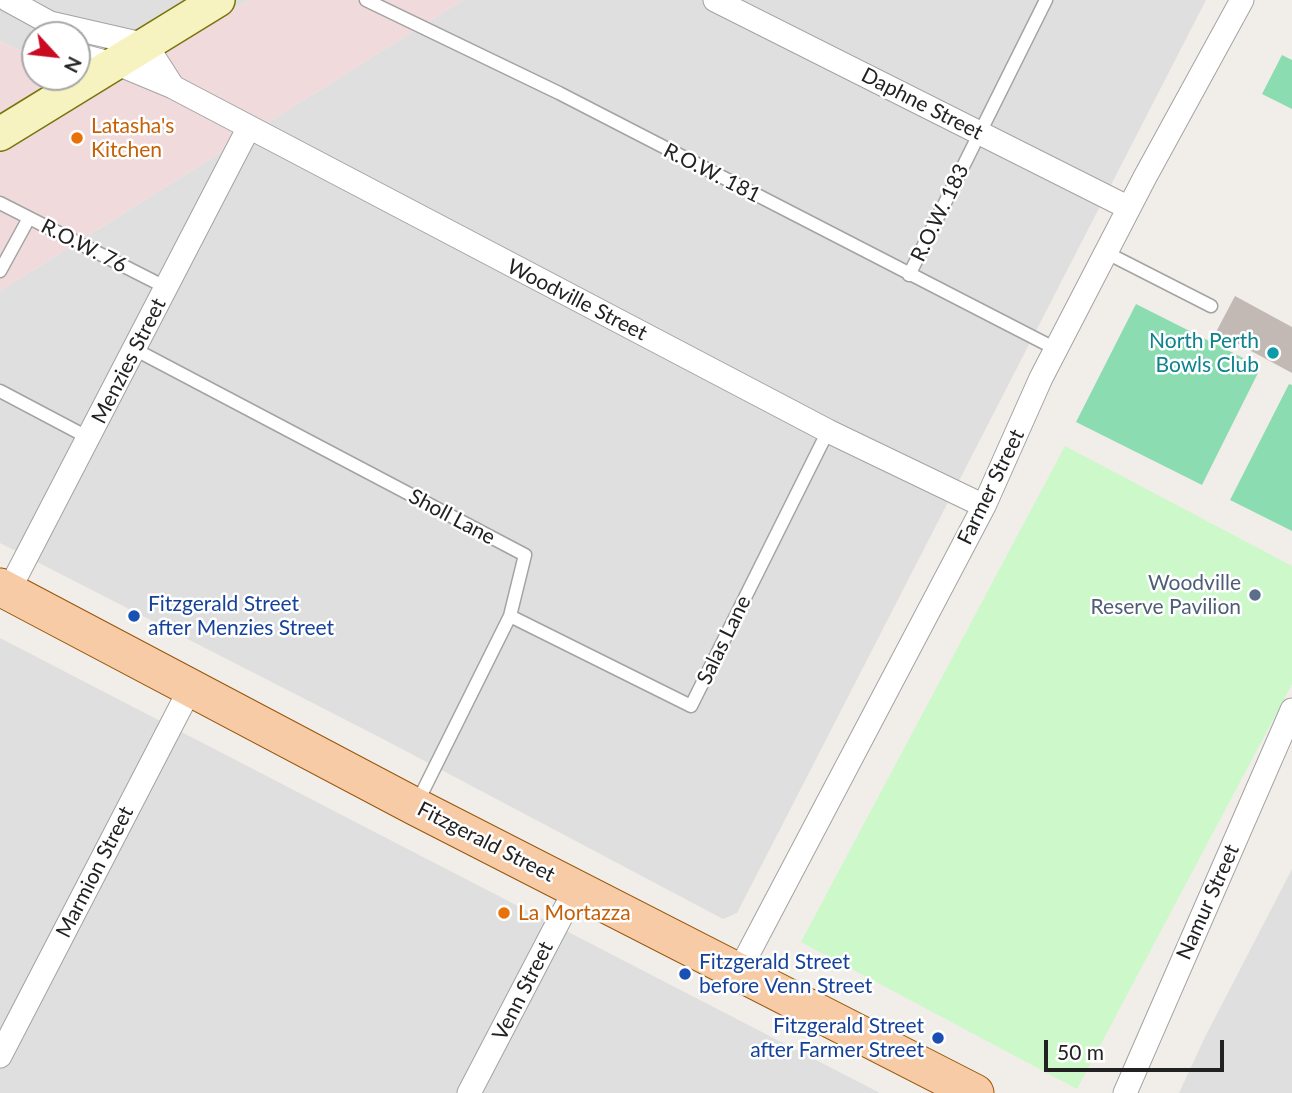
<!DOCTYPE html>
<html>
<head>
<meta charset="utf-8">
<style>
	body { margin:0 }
	#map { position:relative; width:1292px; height:1093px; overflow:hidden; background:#f1eee9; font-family:Lato,sans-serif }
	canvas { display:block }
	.north { position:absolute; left:21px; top:21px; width:70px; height:70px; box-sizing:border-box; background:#fff; border:2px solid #a7a7a7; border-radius:50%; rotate:117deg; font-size:19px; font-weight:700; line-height:28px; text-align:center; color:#222 }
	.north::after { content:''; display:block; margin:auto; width:24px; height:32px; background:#ca0a23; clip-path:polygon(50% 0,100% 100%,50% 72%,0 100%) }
	.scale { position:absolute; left:1044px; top:1040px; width:180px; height:32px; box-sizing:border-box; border:4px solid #222; border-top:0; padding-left:9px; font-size:21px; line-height:24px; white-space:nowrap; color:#222; -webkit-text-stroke:5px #fff; paint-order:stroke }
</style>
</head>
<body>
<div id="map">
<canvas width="1292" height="1093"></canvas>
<div class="north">N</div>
<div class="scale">50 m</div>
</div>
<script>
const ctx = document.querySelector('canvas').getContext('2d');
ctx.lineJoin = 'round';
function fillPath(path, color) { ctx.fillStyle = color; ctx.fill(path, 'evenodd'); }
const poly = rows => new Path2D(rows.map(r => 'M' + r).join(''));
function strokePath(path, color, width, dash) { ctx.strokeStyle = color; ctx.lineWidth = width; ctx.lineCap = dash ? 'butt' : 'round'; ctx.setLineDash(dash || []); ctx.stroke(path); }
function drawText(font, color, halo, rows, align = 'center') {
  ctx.font = font + ' Lato,sans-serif'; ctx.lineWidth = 5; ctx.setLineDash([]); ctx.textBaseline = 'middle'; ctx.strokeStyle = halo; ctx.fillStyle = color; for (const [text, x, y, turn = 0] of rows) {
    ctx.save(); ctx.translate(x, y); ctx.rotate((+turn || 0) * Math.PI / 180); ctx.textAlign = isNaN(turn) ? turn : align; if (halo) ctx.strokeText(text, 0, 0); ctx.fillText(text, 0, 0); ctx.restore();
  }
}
const residential = poly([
	[0,0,249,0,97,87,77,77,77,35,35,35,35,58,0,41],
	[463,0,1206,0,737,913,723,919,383,739,0,543,0,291],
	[0,638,367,828,880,1093,0,1093],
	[1292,869,1292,1093,1179,1093,1205,1037]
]);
const commercial = poly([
	[249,0,463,0,0,291,0,41,35,58,35,77,75,77,97,87]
]);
const park = poly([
	[1065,446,1292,566,1292,684,1077,1089,801,942]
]);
const pitch = poly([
	[1282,55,1292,60,1292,109,1262,94],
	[1136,304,1261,367,1202,485,1076,422],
	[1289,384,1292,385,1292,531,1230,500]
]);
const building = poly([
	[1235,296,1292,327,1292,373,1216,332]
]);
const service = poly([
	[366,0,559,93,1056,349],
	[0,203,167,288],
	[1107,253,1211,306],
	[0,271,29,218],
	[909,275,1046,0],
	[136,350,525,555,510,616,417,803],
	[0,391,89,438],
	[510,616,691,706,828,431]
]);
const minor = poly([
	[8,0,50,23,146,45,173,87],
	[715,0,1129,208],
	[77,51,82,56,125,67,173,87,828,431,984,506],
	[8,592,248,129],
	[738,973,984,506,1041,378,1145,177,1242,0],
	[0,1056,190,689],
	[469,1093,576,888],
	[1125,1093,1292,710]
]);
const secondary = poly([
	[0,134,218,0]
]);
const primary = poly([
	[0,587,416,807,975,1093]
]);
const markers = [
	[77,138,7,"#e8710a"],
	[1273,353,7,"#0f9aa8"],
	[1255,595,7,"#5c6f8a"],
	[134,616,7,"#1a4fb4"],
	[504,913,7,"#e8710a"],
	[685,974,7,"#1a4fb4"],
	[938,1038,7,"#1a4fb4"]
];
const streetNames = [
	["Daphne Street",922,104,27],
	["R.O.W. 181",712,173,27],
	["R.O.W. 183",940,213,-64],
	["R.O.W. 76",84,246,27],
	["Woodville Street",577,300,27],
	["Menzies Street",129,361,-63],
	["Farmer Street",991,487,-64],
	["Sholl Lane",452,517,28],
	["Salas Lane",724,640,-64],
	["Fitzgerald Street",486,842,27],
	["Marmion Street",95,872,-63],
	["Namur Street",1208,902,-66],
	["Venn Street",523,991,-63]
];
const foodNames = [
	["Latasha's",91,126],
	["Kitchen",91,150],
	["La Mortazza",518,913]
];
const cultureNames = [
	["North Perth",1259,341],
	["Bowls Club",1259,365]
];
const serviceNames = [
	["Woodville",1241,583],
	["Reserve Pavilion",1241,607]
];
const transitNames = [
	["Fitzgerald Street",148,604],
	["after Menzies Street",148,628],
	["Fitzgerald Street",699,962],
	["before Venn Street",699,986],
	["Fitzgerald Street",924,1026,"right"],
	["after Farmer Street",924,1050,"right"]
];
fillPath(residential, '#e0dfdf');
fillPath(commercial, '#f1dadc');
fillPath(park, '#ccf8ca');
fillPath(pitch, '#8cdcb2');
fillPath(building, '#c2b9b5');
strokePath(service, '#a3a3a3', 15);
strokePath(minor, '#a3a3a3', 25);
strokePath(secondary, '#77750a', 36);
strokePath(primary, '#985507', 39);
strokePath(service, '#fff', 12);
strokePath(minor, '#fff', 23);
strokePath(secondary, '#f7f3c1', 33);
strokePath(primary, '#f8cba7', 37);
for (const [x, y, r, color] of markers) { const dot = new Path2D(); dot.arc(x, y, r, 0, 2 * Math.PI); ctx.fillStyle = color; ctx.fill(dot); strokePath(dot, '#fff', 2.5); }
drawText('21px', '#222', '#fff', streetNames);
drawText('21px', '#c56008', '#fff', foodNames, 'left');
drawText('21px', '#0d838f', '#fff', cultureNames, 'right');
drawText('21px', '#4e5e75', '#fff', serviceNames, 'right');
drawText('21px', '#164399', '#fff', transitNames, 'left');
</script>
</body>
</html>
